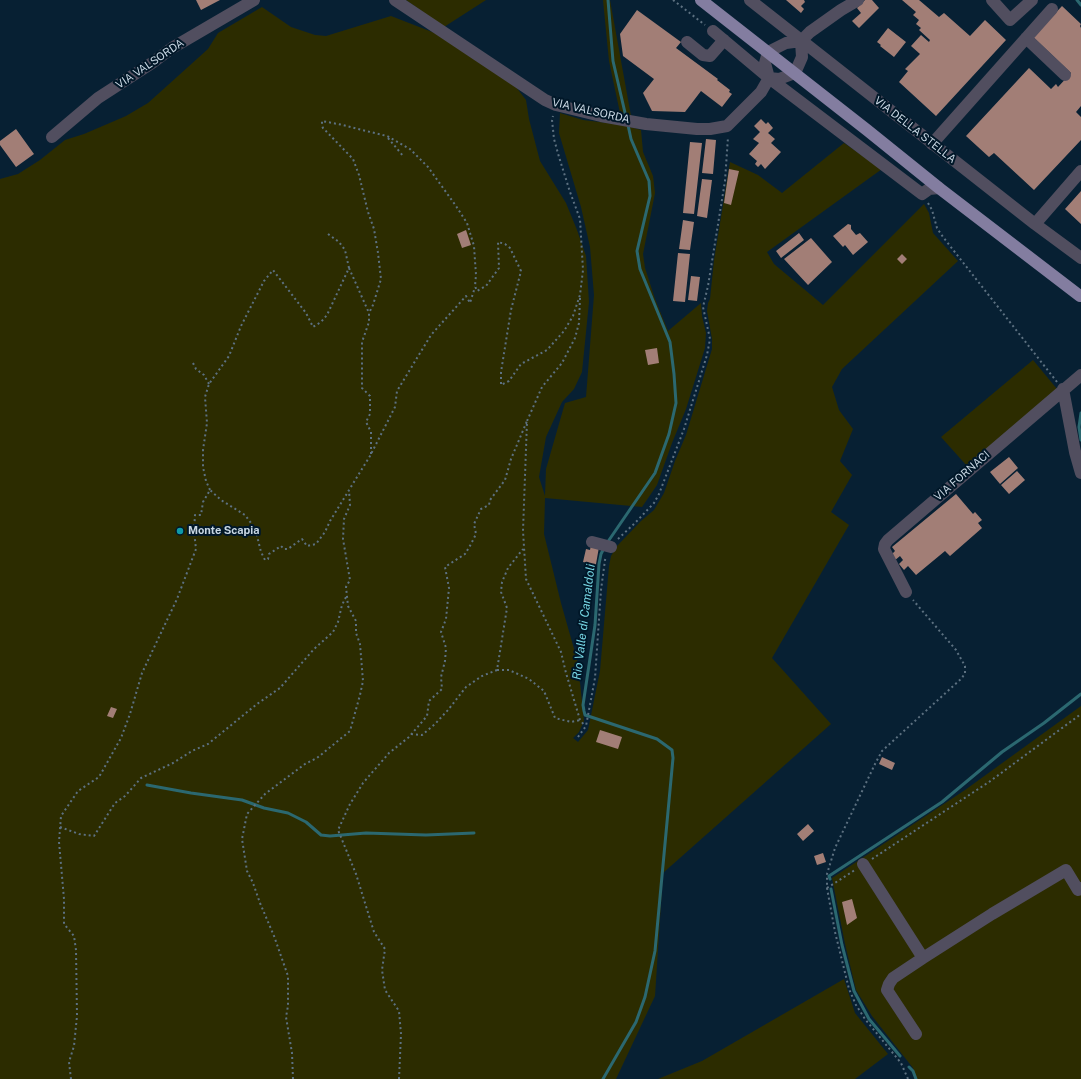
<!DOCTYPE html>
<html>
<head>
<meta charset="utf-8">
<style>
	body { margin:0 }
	canvas { display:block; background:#072033 }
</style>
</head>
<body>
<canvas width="1081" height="1079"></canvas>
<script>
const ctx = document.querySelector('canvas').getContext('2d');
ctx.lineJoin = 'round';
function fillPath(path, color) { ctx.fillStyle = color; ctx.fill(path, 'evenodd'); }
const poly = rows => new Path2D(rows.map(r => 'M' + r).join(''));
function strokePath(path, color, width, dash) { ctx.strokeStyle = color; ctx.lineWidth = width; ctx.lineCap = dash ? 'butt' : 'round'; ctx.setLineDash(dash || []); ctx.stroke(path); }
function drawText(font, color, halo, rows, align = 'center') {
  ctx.font = font + ' "Public Sans",sans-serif'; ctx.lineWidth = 4; ctx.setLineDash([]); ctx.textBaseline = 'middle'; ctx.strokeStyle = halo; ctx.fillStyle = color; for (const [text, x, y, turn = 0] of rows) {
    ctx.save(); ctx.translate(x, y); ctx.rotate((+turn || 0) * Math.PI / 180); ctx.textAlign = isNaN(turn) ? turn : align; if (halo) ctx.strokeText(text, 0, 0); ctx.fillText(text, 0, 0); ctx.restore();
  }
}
const green = poly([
	[406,0,486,0,444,27],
	[603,0,610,0,631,116,620,113,609,61],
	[262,7,291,27,315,35,326,36,391,16,445,37,516,87,526,100,529,119,540,161,566,203,577,230,586,256,589,302,582,372,574,389,562,402,546,437,539,477,545,496,546,469,565,403,586,397,594,295,590,247,581,207,559,133,560,113,583,120,624,125,641,130,643,152,653,176,655,193,643,254,645,268,655,299,668,331,701,303,702,316,706,333,705,348,686,409,672,443,657,485,642,507,545,498,544,534,561,603,578,663,584,721,579,732,573,738,578,742,588,730,600,671,609,566,611,556,617,546,641,521,654,510,664,493,675,461,686,435,712,349,712,339,707,311,708,303,710,299,714,260,730,162,758,175,782,193,844,143,882,169,767,252,774,264,823,305,924,204,929,213,933,233,958,261,842,369,832,387,839,410,853,429,840,461,852,475,831,512,849,525,772,658,831,724,663,873,655,996,616,1079,0,1079,0,179,18,174,40,160,65,140,84,134,126,116,148,103,208,49,218,33],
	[1033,360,1057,389,967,466,941,437],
	[1081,706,1081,1079,916,1079,913,1068,872,1016,856,990,845,944,832,878,965,790],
	[844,979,855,1013,888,1054,855,1079,658,1079,702,1061]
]);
const stream = poly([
	[608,0,613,61,626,117],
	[1077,0,1081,5],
	[1081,413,1079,427,1081,440],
	[607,543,655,473,669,434,676,403,674,374,670,342,640,269,637,251,650,196,649,181,631,139,628,125],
	[147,785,191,793,242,800,264,808,288,813,306,822,321,835,330,836,366,833,426,835,474,833],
	[830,879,829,876,942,802,1002,752,1044,723,1081,694],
	[831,889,842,945,854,991,869,1019,900,1056],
	[909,1067,913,1071,916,1079],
	[603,1079,636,1022,645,997,655,951,673,758,672,750,657,739,585,715,584,711,583,705,595,625,599,564,601,554,604,548]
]);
const building = poly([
	[196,0,220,0,201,10],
	[786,0,804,0,805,2,801,6,804,9,801,13],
	[865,0,872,0,879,8,859,28,852,21,861,13,857,8],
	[902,0,919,0,939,17,944,13,970,36,985,20,1006,40,936,116,899,82,908,71,905,69,920,54,911,46,921,35,929,42,930,40,919,30,921,28,916,24,919,20,913,15,916,12],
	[1062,6,1081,24,1080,26,1081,28,1081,106,1076,112,1081,117,1081,140,1034,190,994,153,989,157,966,136,1029,68,1051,89,1056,84,1058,87,1071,73,1033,37],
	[637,10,681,42,676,48,718,79,717,80,730,90,729,92,732,94,722,107,701,91,685,112,652,111,643,93,654,79,623,56,620,34],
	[888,28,906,42,894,57,880,46,881,45,877,42],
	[761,119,766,124,768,122,773,128,768,133,775,139,771,143,781,152,765,169,761,164,758,167,755,164,757,161,749,154,759,143,753,139,760,132,754,126],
	[16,129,34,154,16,167,0,145,0,141],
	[706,139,716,140,713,174,702,173],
	[690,142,702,143,694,214,683,213],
	[729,169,739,171,731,205,724,203],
	[702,179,712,180,707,218,697,216],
	[1081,191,1081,224,1065,209],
	[683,220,694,222,690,250,679,249],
	[848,224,851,225,851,229,856,235,860,233,868,242,853,255,845,245,843,247,833,236],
	[466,230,471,245,462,248,457,234],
	[799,233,804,240,781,258,776,251],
	[811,238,832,262,808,285,784,259],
	[678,253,690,254,685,302,673,301],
	[902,254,907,259,902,264,897,259],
	[691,276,700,277,697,301,688,300],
	[657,348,659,363,648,365,645,350],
	[1009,457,1018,468,1000,484,990,472],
	[1017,471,1025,480,1009,494,1001,485],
	[956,494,973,514,975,512,982,520,978,523,982,528,950,556,945,551,916,575,908,566,904,570,899,564,903,560,900,556,894,561,890,556,895,551,892,547],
	[591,545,599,547,596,564,596,571,592,571,592,564,583,562,586,549,590,550],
	[111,707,117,709,113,718,107,716],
	[600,730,622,737,618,749,596,742],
	[882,757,895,763,892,770,879,764],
	[808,824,814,831,803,841,797,834],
	[823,853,826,862,817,865,814,856],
	[852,899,857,918,847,925,842,902]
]);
const path = poly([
	[673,0,705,25],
	[388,138,404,157],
	[928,203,932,210,937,228,943,237,1057,382],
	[328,234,339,242,345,250,349,268],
	[580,298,579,323,575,338,562,363,542,387,527,421,523,531,526,579,561,652,566,673,580,720,585,726],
	[193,363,196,369,204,375,209,384],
	[371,454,371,432,366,422,370,414,370,396,362,388,362,342,369,322,369,313,373,305,381,279,378,253,374,229,368,212,359,175,353,159,323,128,322,126,322,121,343,125,358,129,387,136,410,149,428,167,456,206,467,223,474,246,476,275,475,286,477,291,486,286,499,268,498,242,505,244,510,248,521,271,511,310,501,372,501,385,509,381,521,364,547,350,564,331,573,316,580,295,583,270,580,219,570,192,559,157,554,139,552,120,553,116],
	[210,490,206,481,203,467,203,450,207,423,205,397,209,384,229,356,241,326,264,281,273,270,306,313,313,327,321,322,327,315,349,268,369,313],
	[618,539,635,523,654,503,659,494,684,429,707,355,710,339,703,307,708,286,725,181,728,137],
	[497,670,509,670,529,679,544,691,555,718,571,722,580,720],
	[411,734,422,735,435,724,448,710,466,687,482,676,497,670,507,608,501,592,502,582,508,568,523,549],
	[578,737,586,726,595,678,601,590,605,560,606,556],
	[60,827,79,834,94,836,115,803,125,796,141,778,173,763,192,751,208,744,257,704,280,688,314,649,333,632,338,622,342,605,347,595],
	[872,859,989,782,1081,714],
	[827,888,855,870],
	[71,1079,69,1062,74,1046,77,1016,76,950,74,936,64,924,64,899,59,842,61,816,78,791,99,777,121,738,130,714,142,673,177,599,196,549,194,531,195,515,201,515,203,502,210,490,221,500,245,515,251,523,257,536,261,552,265,560,268,559,269,554,281,546,284,549,288,549,292,546,302,539,307,546,316,544,325,532,330,521,370,456,395,407,397,391,431,335,466,296,470,303,475,287],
	[293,1079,292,1053,286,1017,288,1006,288,976,274,936,260,903,253,883,247,871,242,839,247,814,265,794,305,764,317,758,350,731,360,695,363,681,360,644,356,633,356,621,348,606,346,587,350,580,343,539,344,519,350,505,349,490],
	[399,1079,401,1034,399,1011,385,990,382,970,385,949,374,932,356,874,338,830,350,804,363,783,389,753,409,737,427,716,429,701,442,689,441,677,445,661,446,648,441,632,446,619,449,588,445,567,465,554,471,544,476,534,474,524,481,509,489,505,490,500,505,480,511,459,527,421],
	[908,1079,901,1063,865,1019,856,1005,849,989,835,932,827,888,827,874,835,848,875,764,882,751,962,678,965,673,965,666,956,650,913,600]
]);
const minor = poly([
	[395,0,545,100,556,105,601,116,646,124,697,129,710,129,727,126,761,92,769,78,765,63,768,52,786,43,801,41,810,32,841,10,858,0],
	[750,0,1035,224,1081,258],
	[992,0,1010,20,1032,0],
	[713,31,769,78,922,194,929,189,939,188],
	[1026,38,1065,75],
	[687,42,703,55,710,56,724,40],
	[769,78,779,79,795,73,802,57,801,41],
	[52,137,98,98,152,63,172,48,254,0],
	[932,144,1052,9],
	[1035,224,1081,171],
	[1063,389,1075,452,1081,473],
	[592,542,611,547],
	[906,592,884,549,885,544,888,540,1081,375],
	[863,864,923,958,992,914,1066,870,1078,890,1081,888],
	[916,1034,887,990,889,984,893,978,923,958]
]);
const major = poly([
	[701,0,867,130,939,188,1080,296]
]);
const markers = [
	[180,531,4,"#0f9aa8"]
];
const streetNames = [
	["VIA VALSORDA",150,64,-34],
	["VIA VALSORDA",591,111,13],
	["VIA DELLA STELLA",915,130,38],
	["VIA FORNACI",962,476,-41]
];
const poiNames = [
	["Monte Scapia",188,531]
];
const waterNames = [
	["Rio Valle di Camaldoli",584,622,-83]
];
fillPath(green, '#2c2c00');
strokePath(stream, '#2b6870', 3);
fillPath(building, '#a27e76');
strokePath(path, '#5d7181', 2, [2, 3]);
strokePath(minor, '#514e5f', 12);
strokePath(major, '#837da0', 12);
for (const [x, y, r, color] of markers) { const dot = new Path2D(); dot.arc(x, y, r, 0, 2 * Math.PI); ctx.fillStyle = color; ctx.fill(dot); strokePath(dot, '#001728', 1.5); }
drawText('11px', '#c8d7e3', '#001728', streetNames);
drawText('bold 11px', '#c8d7e3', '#001728', poiNames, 'left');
drawText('italic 12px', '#77d7e5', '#001728', waterNames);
</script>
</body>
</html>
